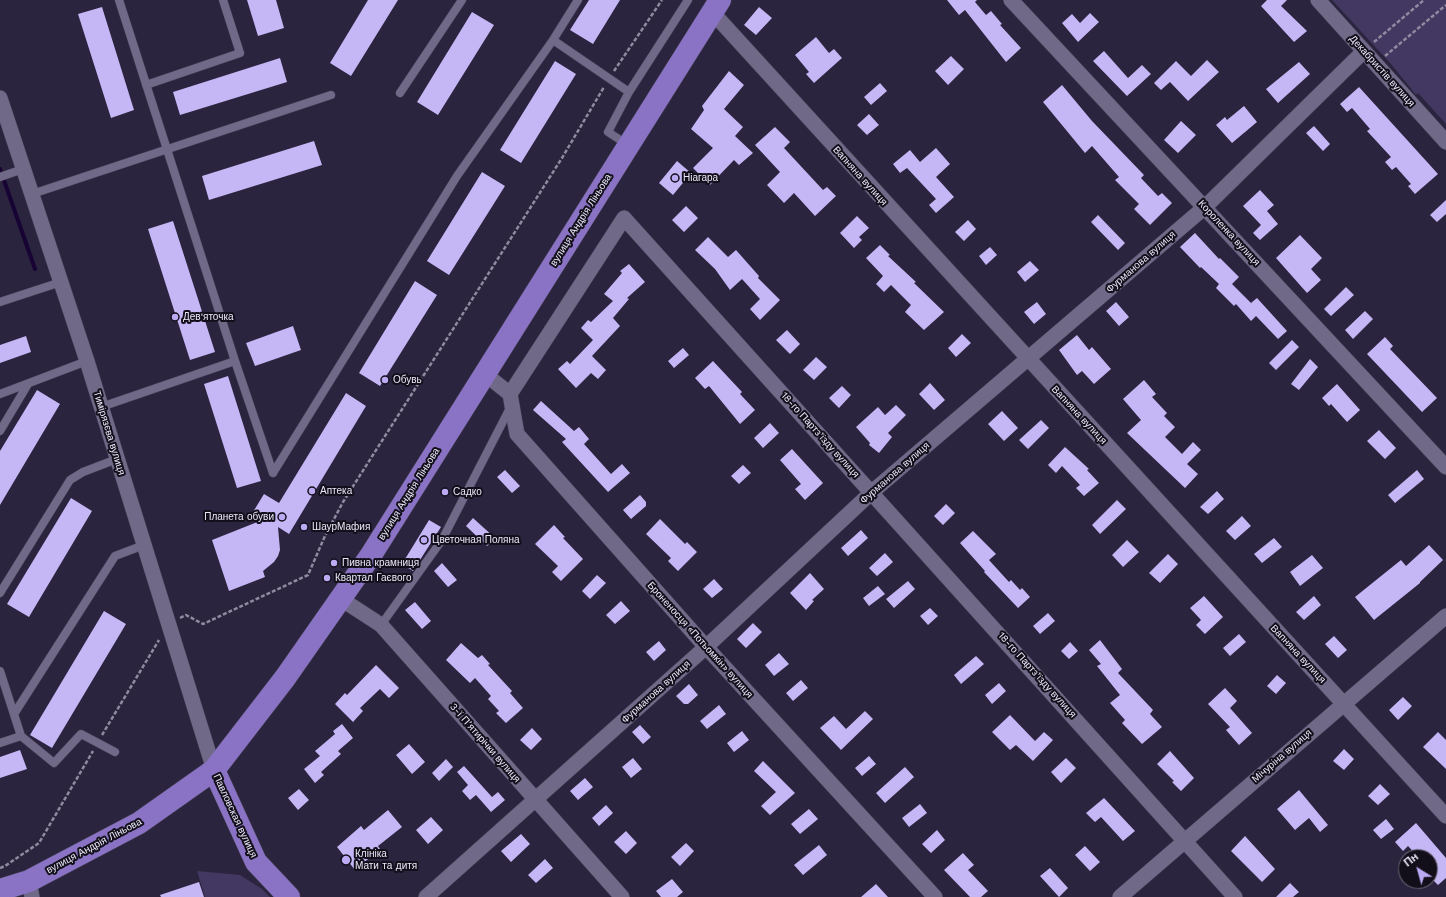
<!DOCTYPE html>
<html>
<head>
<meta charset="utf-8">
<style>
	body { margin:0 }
	#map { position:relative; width:1446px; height:897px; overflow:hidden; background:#2a243e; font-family:"Work Sans",sans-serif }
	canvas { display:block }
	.north { position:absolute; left:1398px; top:849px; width:40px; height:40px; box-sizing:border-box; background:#120f1b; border:1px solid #696674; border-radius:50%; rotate:323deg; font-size:11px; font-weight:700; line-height:16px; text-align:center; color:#ece8fa }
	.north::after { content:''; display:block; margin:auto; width:14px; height:18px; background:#bcaaf5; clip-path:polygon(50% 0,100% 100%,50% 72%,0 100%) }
</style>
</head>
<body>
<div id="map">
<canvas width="1446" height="897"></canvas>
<div class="north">Пн</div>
</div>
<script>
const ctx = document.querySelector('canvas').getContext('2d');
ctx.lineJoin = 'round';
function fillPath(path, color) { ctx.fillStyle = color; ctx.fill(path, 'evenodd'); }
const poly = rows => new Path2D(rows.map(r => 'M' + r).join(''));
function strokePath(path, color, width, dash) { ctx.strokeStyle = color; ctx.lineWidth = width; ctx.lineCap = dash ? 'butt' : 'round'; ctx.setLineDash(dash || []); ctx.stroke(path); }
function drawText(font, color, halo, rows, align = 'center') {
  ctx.font = font + ' "Work Sans",sans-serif'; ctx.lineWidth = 4; ctx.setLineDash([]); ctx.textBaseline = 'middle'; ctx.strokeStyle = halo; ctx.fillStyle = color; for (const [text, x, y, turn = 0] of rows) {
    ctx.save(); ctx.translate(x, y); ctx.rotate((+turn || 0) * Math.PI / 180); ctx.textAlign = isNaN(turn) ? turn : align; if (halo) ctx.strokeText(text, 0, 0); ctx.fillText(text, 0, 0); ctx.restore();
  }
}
const green = poly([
	[1332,0,1446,0,1446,124,1418,93,1416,95,1391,64],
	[197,871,240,875,262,889,270,897,205,897]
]);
const stream = poly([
	[0,169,35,269]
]);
const building = poly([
	[247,0,276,0,284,28,258,36],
	[368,0,398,0,351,76,330,63],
	[589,0,620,0,593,44,570,30],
	[947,0,977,0,975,2,986,15,991,11,1002,24,1000,25,1021,48,1006,62,965,10,959,15],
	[1267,0,1287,0,1281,6,1307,31,1294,42,1261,6],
	[102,7,134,110,111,118,78,14],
	[759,7,772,18,756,35,744,25],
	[472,12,494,25,438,115,417,102],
	[1090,13,1099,22,1078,42,1062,23,1072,14,1080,23],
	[816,37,829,53,834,49,842,58,814,83,806,74,809,72,795,55],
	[1104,51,1128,78,1142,65,1151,74,1127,96,1093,61],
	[951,56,964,69,948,85,935,71],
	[280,58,287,82,180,115,173,92],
	[1207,60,1219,72,1188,101,1170,82,1161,90,1154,83,1176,61,1191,76],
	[555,61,576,74,521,163,500,150],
	[1299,62,1310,74,1278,103,1266,89],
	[729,71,744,85,724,109,743,127,735,136,753,153,739,165,734,160,710,185,693,168,713,148,691,129,704,110,702,106],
	[880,83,887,91,871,105,864,97],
	[1062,85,1092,121,1144,175,1141,178,1158,196,1162,193,1172,203,1150,225,1134,209,1139,204,1115,180,1119,177,1092,146,1085,153,1043,102],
	[1359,87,1438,174,1415,194,1408,186,1411,184,1396,167,1392,170,1385,162,1391,157,1367,131,1370,129,1352,108,1347,112,1340,104],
	[1244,106,1257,122,1232,143,1216,125,1225,117,1227,120],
	[869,114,879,125,867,135,857,125],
	[1181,121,1196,135,1178,153,1164,140],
	[1314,126,1330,144,1323,151,1306,133],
	[775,127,790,142,784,148,823,190,827,187,836,196,815,216,794,193,784,203,767,185,780,172,755,145],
	[314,141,322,165,209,200,202,176],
	[936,148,950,164,936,177,954,197,936,213,929,205,936,199,907,168,900,173,893,164,910,150,920,162],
	[677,161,691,173,673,195,659,183],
	[482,172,505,186,449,275,427,261],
	[1260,190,1274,205,1267,211,1278,224,1260,240,1253,233,1261,225,1243,206],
	[1446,200,1446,214,1437,222,1430,215],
	[686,206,698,218,684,232,672,220],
	[1098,215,1125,243,1118,250,1091,222],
	[857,216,869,228,859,237,862,240,854,248,840,233],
	[968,220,976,229,964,241,955,232],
	[173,221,215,352,190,360,148,229],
	[1195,233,1219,259,1220,258,1239,277,1232,284,1251,303,1257,298,1287,331,1278,339,1256,316,1251,321,1236,304,1234,306,1216,288,1219,284,1201,267,1200,268,1180,247],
	[1300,235,1322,258,1311,269,1321,280,1307,293,1276,258],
	[708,237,728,257,736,250,759,276,758,278,780,300,760,320,750,309,760,299,742,279,730,290,715,269,695,250],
	[880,245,890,255,888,256,916,282,914,283,944,312,924,330,905,312,911,305,891,285,884,292,876,284,883,276,866,258],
	[990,247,997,255,986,265,979,256],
	[1030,261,1039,270,1025,282,1017,272],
	[629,264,645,282,627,298,629,299,613,318,620,326,592,356,606,370,598,379,591,373,576,388,558,369,567,361,570,364,593,340,581,328,588,320,591,322,613,301,604,294,622,273,620,271],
	[415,281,437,295,380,386,359,373],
	[1346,287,1354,295,1331,316,1324,309],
	[1037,302,1046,314,1034,324,1024,312],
	[1116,302,1129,317,1119,326,1106,311],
	[1365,311,1373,319,1353,339,1345,330],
	[293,326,301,350,255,366,246,343],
	[787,330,800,344,790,354,776,340],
	[962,334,971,343,956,357,948,348],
	[1077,335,1089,350,1092,347,1111,369,1094,384,1082,371,1077,375,1059,350],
	[26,336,31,352,0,363,0,345],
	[1385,337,1393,346,1390,349,1437,398,1422,412,1367,354],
	[1292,340,1299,347,1276,370,1269,363],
	[683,348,689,355,674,368,668,361],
	[816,357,827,367,814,380,803,370],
	[1310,359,1318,367,1299,390,1291,384],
	[713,361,742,392,740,394,755,410,740,424,709,386,705,389,695,378],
	[228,376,261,481,237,488,204,384],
	[1144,380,1156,394,1152,397,1167,413,1164,416,1175,427,1165,437,1182,454,1193,442,1201,450,1187,464,1198,474,1185,488,1127,433,1141,420,1123,399],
	[930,383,945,400,934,410,919,394],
	[1337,384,1360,410,1347,422,1331,404,1329,406,1322,398],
	[842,386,851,395,839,408,829,398],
	[37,390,60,404,0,505,0,451],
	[346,393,366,406,289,534,278,527,280,550,278,556,274,562,263,571,265,577,229,591,212,540,265,519,253,512,264,494,279,503],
	[541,401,574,431,579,427,589,439,584,444,611,474,622,464,630,473,608,492,562,442,566,439,533,410],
	[896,405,906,415,888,433,892,437,879,453,869,445,870,443,856,427,878,407,885,415],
	[1002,411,1018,428,1004,441,988,424],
	[1041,420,1049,428,1028,449,1019,440],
	[770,423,779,433,763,448,754,438],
	[1379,430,1396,448,1385,459,1367,441],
	[1065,447,1089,469,1087,470,1099,483,1084,496,1076,488,1080,485,1062,466,1056,473,1048,465],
	[792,449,823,483,805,500,795,489,801,484,780,460],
	[743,465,751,473,739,484,731,476],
	[505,470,520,486,512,493,497,477],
	[1417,470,1424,479,1395,503,1388,495],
	[1217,491,1224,499,1208,514,1200,507],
	[640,495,646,502,646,506,631,519,623,510],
	[71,498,92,511,29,617,7,604],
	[1117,500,1126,509,1100,534,1092,525],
	[946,504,955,513,943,525,934,516],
	[1242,516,1251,526,1235,540,1226,531],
	[473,518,495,538,487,546,466,526],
	[660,519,685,544,687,542,697,552,678,571,668,561,671,558,646,534],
	[429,520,441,527,413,571,402,564],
	[554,525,565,537,563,538,583,559,561,581,552,572,558,566,535,544],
	[861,530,868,538,848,556,841,548],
	[973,531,996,554,989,560,1009,582,1011,580,1020,590,1022,588,1030,597,1018,608,984,572,985,571,960,543],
	[1274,538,1282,547,1262,563,1254,554],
	[1127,540,1139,552,1123,567,1112,555],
	[1429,545,1443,560,1420,582,1420,583,1374,620,1355,597,1401,560,1406,566],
	[885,553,893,562,877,576,869,568],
	[1168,554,1178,564,1160,583,1149,573],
	[1312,555,1323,568,1300,586,1290,572],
	[442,563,457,580,448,587,434,571],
	[810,573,824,589,812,600,814,601,806,610,790,593],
	[597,575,606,583,590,599,582,591],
	[714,579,723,589,712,598,703,589],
	[908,581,915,589,894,608,886,599],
	[878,586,885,594,869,606,863,598],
	[1204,596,1223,617,1205,634,1196,625,1201,620,1190,608],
	[1314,596,1321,605,1304,620,1296,612],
	[621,601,630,611,615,624,606,615],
	[415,602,431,621,422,629,405,610],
	[930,608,938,616,928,625,920,616],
	[104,611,126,624,52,748,30,735],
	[1048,613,1055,621,1040,634,1033,626],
	[753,623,762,632,746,648,737,639],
	[1239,634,1246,642,1230,656,1223,648],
	[1334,636,1347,650,1338,658,1325,644],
	[1100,640,1122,669,1118,673,1153,710,1150,714,1162,727,1142,744,1122,723,1125,720,1110,703,1120,695,1097,666,1101,664,1089,650],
	[659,641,666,650,654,661,646,652],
	[1070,642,1078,651,1069,659,1061,651],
	[461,643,478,658,482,655,490,664,488,665,512,691,510,693,523,708,506,723,496,713,499,711,488,699,491,696,475,678,470,683,446,660],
	[779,653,789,664,774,676,765,665],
	[976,656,984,664,961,684,954,675],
	[376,665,399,688,389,698,380,689,360,708,363,711,353,722,335,704,345,693,347,695],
	[1277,675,1286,683,1276,694,1267,686],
	[801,680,808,688,793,701,786,693],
	[999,683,1006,691,992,704,985,695],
	[689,684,698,695,688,704,684,704,676,696],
	[1225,688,1237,701,1230,708,1252,733,1239,745,1226,730,1230,727,1208,704],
	[1403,697,1412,706,1398,720,1389,710],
	[719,705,726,714,707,729,700,721],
	[865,711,873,719,841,750,820,728,834,716,846,729],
	[1010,715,1035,741,1044,732,1053,740,1033,761,1016,745,1010,750,992,732],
	[342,724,353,738,338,751,341,754,321,772,324,775,315,783,304,769,320,756,315,751,335,734,333,731],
	[640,725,651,737,643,744,632,732],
	[532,728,542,739,531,750,520,740],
	[742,731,749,740,734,752,727,743],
	[1438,732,1446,740,1446,769,1423,747],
	[409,744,425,762,412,774,396,755],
	[1344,749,1354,759,1344,770,1333,761],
	[20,750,27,769,0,778,0,757],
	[1170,751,1194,778,1181,791,1172,782,1174,781,1157,764],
	[869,756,876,764,862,776,855,768],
	[633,758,642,769,631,778,622,767],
	[1066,758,1076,768,1061,783,1051,772],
	[446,759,453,767,439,781,432,773],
	[763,761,795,793,770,815,761,806,776,792,754,771],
	[464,766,492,797,498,792,505,800,491,812,476,795,470,800,462,791,468,785,457,772],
	[905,767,914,777,885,803,876,793],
	[585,778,593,787,578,800,570,791],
	[1380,784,1390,794,1378,805,1368,796],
	[299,789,309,800,298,810,288,798],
	[1299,790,1328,825,1320,832,1309,818,1295,830,1277,809],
	[1104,798,1135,831,1123,841,1101,817,1095,822,1086,813],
	[920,804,927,813,909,827,902,818],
	[606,805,613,813,599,826,592,818],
	[809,809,818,819,800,834,791,824],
	[388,810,402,827,378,846,380,849,355,870,337,847,361,826,364,830],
	[431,817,443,830,428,844,416,830],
	[1386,819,1394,829,1381,839,1373,830],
	[1416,823,1446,858,1446,878,1438,885,1430,877,1430,857,1418,857,1408,846,1403,851,1395,842],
	[937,830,945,840,931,853,922,844],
	[626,831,637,843,626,854,614,842],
	[521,834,530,844,511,862,501,851],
	[1245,836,1275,869,1262,882,1231,851],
	[686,843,694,851,680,866,671,857],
	[819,845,827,855,803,875,794,865],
	[1085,846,1100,862,1090,871,1075,855],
	[963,853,974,865,968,870,988,891,981,897,970,897,944,870],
	[545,859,553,868,536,883,528,875],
	[1050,868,1068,888,1059,897,1040,876],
	[672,879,683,892,677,897,661,897,656,891],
	[199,882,204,897,161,897,160,895],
	[1290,883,1299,892,1293,897,1276,897],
	[876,884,888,897,861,897]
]);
const path = poly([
	[1374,42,1424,0],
	[1385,56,1446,5],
	[614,71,662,0],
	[180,618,186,615,203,624,308,575,325,536,343,502,562,158,604,87],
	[102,735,159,640],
	[0,868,5,866,39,843,93,751]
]);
const service = poly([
	[119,0,235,361,273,473],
	[553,40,629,92],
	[146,85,240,53,223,0],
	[400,93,462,0],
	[628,145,608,132,629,92,688,0],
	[0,177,23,169],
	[32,194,331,95],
	[0,302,61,282],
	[0,394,87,361],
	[101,407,235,361],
	[0,431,28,384],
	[273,473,457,176,553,40,578,0],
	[0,593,70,480,83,472,117,459],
	[381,625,442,540,511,406],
	[0,671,21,736,54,763,81,734,115,752],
	[14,714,115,556,144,545],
	[0,743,21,736]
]);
const minor = poly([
	[1011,0,1446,467],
	[1318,0,1446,142],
	[713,13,1446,816],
	[0,98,87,361,214,770],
	[485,374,510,394,517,434,706,647,935,897],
	[510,394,624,218,1235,897],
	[341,599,381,625,622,897],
	[29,881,32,897],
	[426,897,706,647,872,492,1205,207,1364,51],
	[1120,897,1446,616]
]);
const primary = poly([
	[214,770,256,862,289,897],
	[0,890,29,881,139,823,214,770,285,678,371,555,720,0]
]);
const markers = [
	[675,178,4,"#bcaaf5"],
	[175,317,4,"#bcaaf5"],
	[385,380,4,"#bcaaf5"],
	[312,491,4,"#bcaaf5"],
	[445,492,4,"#bcaaf5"],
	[282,517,4,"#bcaaf5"],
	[304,527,4,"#bcaaf5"],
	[424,540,4,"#bcaaf5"],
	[334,563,4,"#bcaaf5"],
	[327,578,4,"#bcaaf5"],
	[346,860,5,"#bcaaf5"]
];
const streetNames = [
	["Декабристів вулиця",1382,71,48],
	["Вапняна вулиця",860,176,48],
	["вулиця Андрія Ліньова",581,220,-58],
	["Короленка вулиця",1229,233,47],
	["Фурманова вулиця",1141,262,-41],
	["Вапняна вулиця",1079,415,47],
	["Тимірязєва вулиця",109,433,73],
	["18-го Партз’їзду вулиця",820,435,48],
	["Фурманова вулиця",895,473,-41],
	["вулиця Андрія Ліньова",409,494,-58],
	["Броненосця «Потьомкін» вулиця",700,640,48],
	["Вапняна вулиця",1298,654,47],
	["18-го Партз’їзду вулиця",1037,675,48],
	["Фурманова вулиця",656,692,-42],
	["3-ї П’ятирічки вулиця",485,743,49],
	["Мічуріна вулиця",1282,756,-41],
	["Павловская вулиця",235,816,65],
	["вулиця Андрія Ліньова",94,846,-28]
];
const poiNames = [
	["Ніагара",683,178],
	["Дев'яточка",183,317],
	["Обувь",393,380],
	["Аптека",320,491],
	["Садко",453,492],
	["Планета обуви",274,517,"right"],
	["ШаурМафия",312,527],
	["Цветочная Поляна",432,540],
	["Пивна крамниця",342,563],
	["Квартал Гаєвого",335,578],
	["Клініка",355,854],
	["Мати та дитя",355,866]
];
fillPath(green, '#433861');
strokePath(stream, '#170334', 4);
fillPath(building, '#c5b6f5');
strokePath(service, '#474157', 9);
strokePath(minor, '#474157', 16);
strokePath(primary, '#474157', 23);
strokePath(path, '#8f8aa0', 2.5, [4, 2]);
strokePath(service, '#706988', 8);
strokePath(minor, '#706988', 15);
strokePath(primary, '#8a73c5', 22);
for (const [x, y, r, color] of markers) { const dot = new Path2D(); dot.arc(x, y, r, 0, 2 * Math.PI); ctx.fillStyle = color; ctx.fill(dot); strokePath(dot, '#120f1b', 1.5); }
drawText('10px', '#ece8fa', '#120f1b', streetNames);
drawText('10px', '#ece8fa', '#120f1b', poiNames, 'left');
</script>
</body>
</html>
